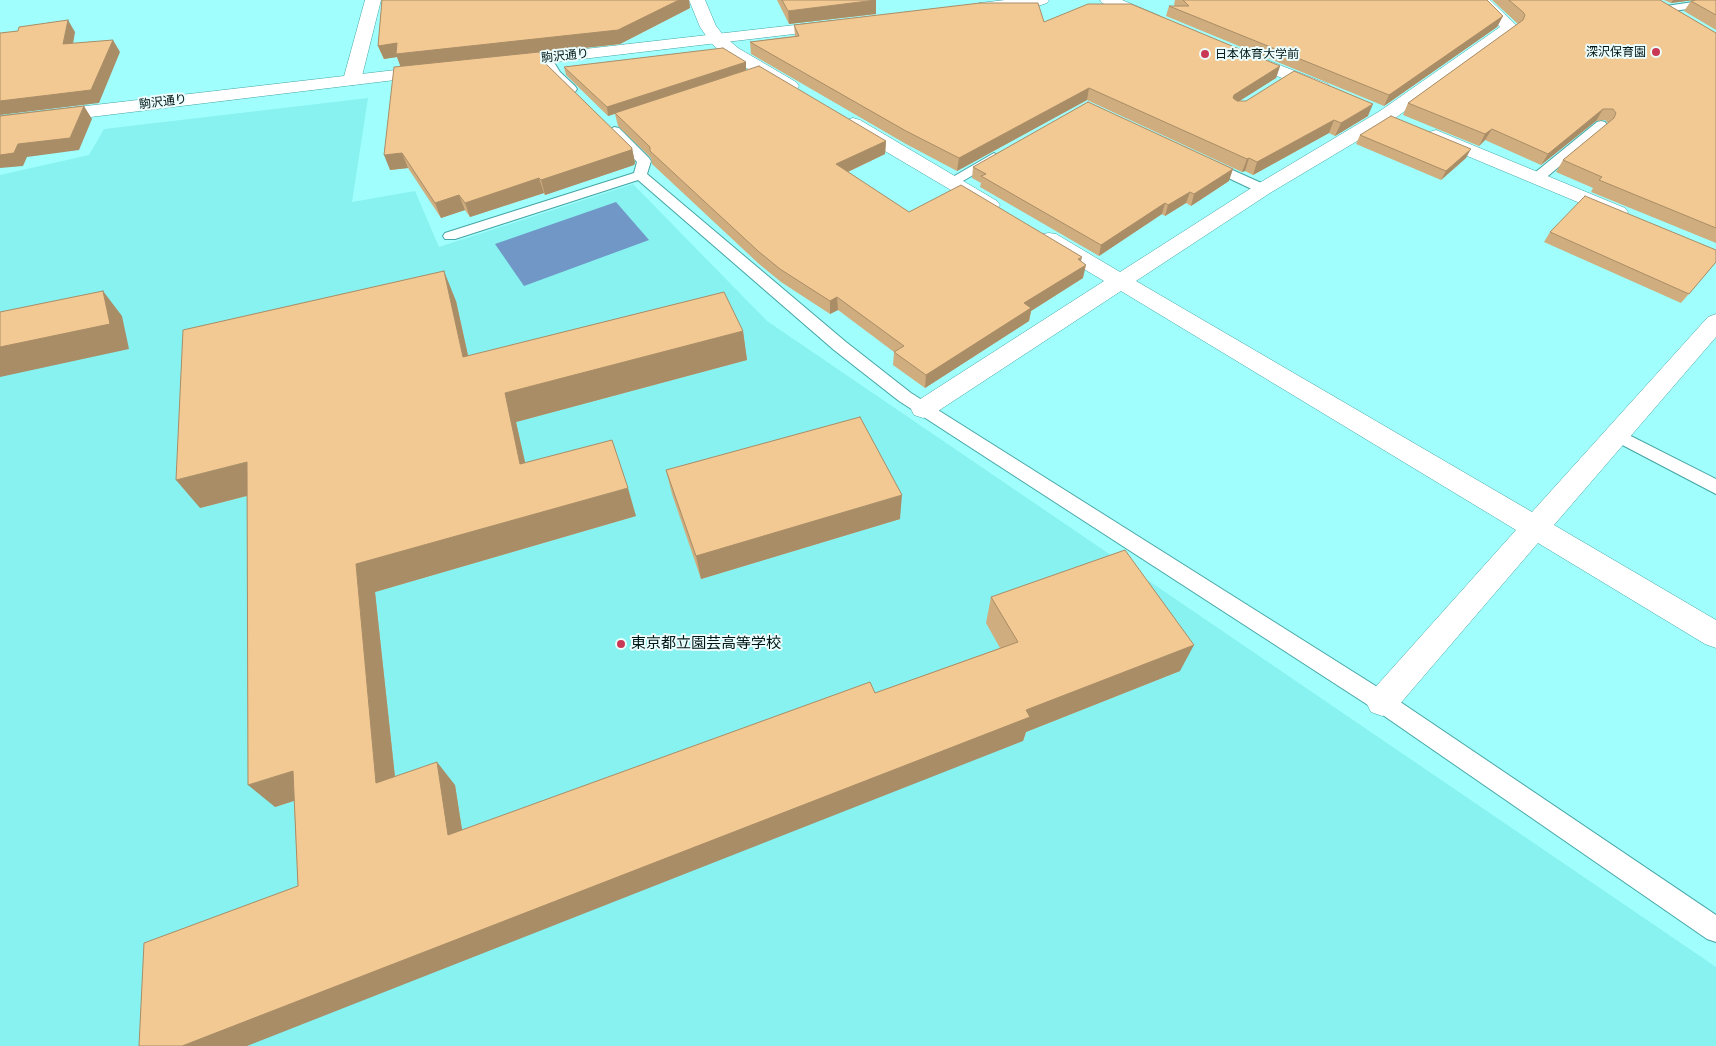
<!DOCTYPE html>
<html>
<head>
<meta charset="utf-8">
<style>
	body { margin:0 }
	canvas { display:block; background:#a0fffd }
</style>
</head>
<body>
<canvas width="1716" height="1046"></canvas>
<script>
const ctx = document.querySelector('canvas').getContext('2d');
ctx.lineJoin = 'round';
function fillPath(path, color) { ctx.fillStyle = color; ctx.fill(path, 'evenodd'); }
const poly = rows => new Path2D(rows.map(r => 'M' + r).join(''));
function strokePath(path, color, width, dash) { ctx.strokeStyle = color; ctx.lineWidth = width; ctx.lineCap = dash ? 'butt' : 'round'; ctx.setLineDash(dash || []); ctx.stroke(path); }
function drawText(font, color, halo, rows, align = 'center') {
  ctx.font = font + ' Cabin,"Noto Sans JP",sans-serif'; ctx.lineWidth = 4; ctx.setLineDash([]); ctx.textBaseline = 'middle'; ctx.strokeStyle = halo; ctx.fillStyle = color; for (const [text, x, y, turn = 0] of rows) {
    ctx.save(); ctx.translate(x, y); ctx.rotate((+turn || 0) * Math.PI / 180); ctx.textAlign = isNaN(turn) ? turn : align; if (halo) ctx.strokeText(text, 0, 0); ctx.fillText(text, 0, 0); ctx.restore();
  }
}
const built = poly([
	[368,98,352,202,415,191,439,247,633,184,767,321,1716,967,1716,1046,0,1046,0,175,89,155,104,129]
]);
const water = poly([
	[616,202,649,240,524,286,495,244]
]);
const lane = poly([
	[1707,0,1716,0,1716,5,1666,12,1661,9,1666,6,1707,0],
	[546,54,550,56,560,72,575,86,577,89,575,92,567,92,551,77,540,58,546,54],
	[1601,121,1605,122,1607,125,1605,128,1542,181,1532,181,1530,178,1532,175,1597,122,1601,121],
	[614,127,619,128,649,158,651,161,647,174,846,342,911,393,1390,695,1716,915,1716,942,1707,939,1374,709,899,401,834,350,638,180,455,239,445,239,443,236,445,233,634,173,637,162,608,131,614,127],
	[994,153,1001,157,999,160,956,185,946,185,944,182,994,153],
	[1208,159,1268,186,1270,189,1263,193,1258,192,1203,166,1201,163,1203,160,1208,159],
	[1615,428,1716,479,1716,494,1609,438,1606,434,1609,430,1615,428]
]);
const street = poly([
	[365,0,381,0,361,80,358,84,352,85,346,84,343,80,365,0],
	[689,0,705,0,716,26,724,36,738,48,796,82,799,86,796,90,790,91,784,90,726,56,712,44,700,27,689,0],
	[1100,0,1122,0,1160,16,1162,19,1160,22,1154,24,1148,22,1102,3,1100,0],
	[1473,0,1490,0,1518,27,1394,119,1270,193,1136,281,1532,512,1708,317,1716,314,1716,337,1554,525,1716,620,1716,648,1705,644,1538,543,1393,712,1382,716,1371,712,1366,702,1371,692,1516,530,1121,291,932,415,923,418,914,415,911,409,914,403,1104,281,1042,244,1038,239,1042,234,1049,233,1056,234,1120,272,1256,185,1380,111,1500,27,1473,0],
	[1244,51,1328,84,1331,88,1328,92,1322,93,1316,92,1238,60,1235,56,1238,52,1244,51],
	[853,118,860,120,997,201,1000,205,997,209,990,211,983,209,846,128,844,124,846,120,853,118],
	[1436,130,1625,208,1628,212,1625,216,1618,218,1611,216,1429,140,1427,136,1429,132,1436,130]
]);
const secondary = poly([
	[1005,0,1049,0,1047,3,1041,5,980,13,974,11,972,8,974,5,980,3,1005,0],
	[830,21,836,23,838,26,836,29,506,68,500,67,497,63,500,59,506,58,830,21],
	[430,66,436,67,439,71,436,75,0,128,0,116,430,66]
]);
const wall = poly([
	[382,0,689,0,690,8,620,44,539,53,546,64,632,148,635,163,634,165,545,195,544,193,470,217,465,210,441,218,408,168,390,170,401,67,397,57,384,59,378,46],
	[777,0,851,0,876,14,789,24],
	[1175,0,1487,0,1503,16,1497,27,1384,106,1166,16,1169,6,1175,6,1174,4],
	[1492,0,1660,0,1716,33,1716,243,1591,192,1593,188,1556,172,1563,160,1608,123,1605,120,1596,121,1541,165,1485,140,1479,146,1403,115,1408,103,1518,24],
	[1664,0,1694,0,1671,3],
	[1716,0,1716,30,1684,11,1691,1],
	[1044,22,1280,66,1276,78,1239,101,1368,116,1335,136,1329,133,1253,175,1245,171,1242,172,1087,100,957,171,906,144,751,54,750,42,795,36,794,25],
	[746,62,746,70,886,141,885,154,848,172,909,212,1081,261,1083,278,1031,311,1029,321,925,388,893,365,894,352,838,310,830,314,781,282,759,264,652,164,651,158,618,126,615,114,608,116,566,75,564,67],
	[1360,135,1466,158,1441,180,1356,144],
	[973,167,1229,181,1191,206,1186,203,1165,216,1162,214,1099,256,980,187,981,183,972,178],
	[1550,232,1716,262,1681,303,1544,242],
	[456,301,468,356,743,331,747,360,516,422,525,463,636,516,375,592,395,777,455,785,462,830,875,693,1000,648,986,623,991,597,1180,671,1026,732,1023,741,298,886,294,801,275,807,247,496,200,508],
	[666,470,900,519,701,579,672,494]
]);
const shadedWall = poly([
	[679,0,689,0,690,8,620,44,401,68,397,57,384,59,378,46],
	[876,0,876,14,789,24,788,11],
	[1673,0,1694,0,1671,3],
	[1503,16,1497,27,1384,106,1389,95],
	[68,20,75,32,71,56,63,44],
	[113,40,120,52,99,103,0,115,0,101],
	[746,62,746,70,608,116,607,107],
	[1280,66,1276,78,1230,107,1234,95],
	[1089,88,1087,100,957,171,959,158],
	[1373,104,1368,116,1335,136,1341,123],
	[84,106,92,119,79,150,27,157,23,166,0,168,0,155],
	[1603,109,1596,121,1541,165,1548,154],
	[1334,120,1329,133,1253,175,1257,162],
	[1492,129,1485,140,1479,146,1485,134],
	[886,141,885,154,837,177,836,164],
	[632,148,635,163,634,165,545,195,541,180],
	[1471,149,1466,158,1441,180,1446,171],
	[402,153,408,168,390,170,384,155],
	[1249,158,1245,171,1242,172,1247,159],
	[1233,169,1229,181,1191,206,1194,194],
	[539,178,544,193,470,217,465,203],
	[1190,192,1186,203,1165,216,1168,205],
	[459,195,465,210,441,218,435,203],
	[1165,203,1162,214,1099,256,1101,245],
	[1082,257,1079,269,1086,265,1083,278,1031,311,1029,321,925,388,926,375,1024,303],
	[444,271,456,301,475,387,463,357],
	[103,291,122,316,129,349,0,377,0,347],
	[837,297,838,310,830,314,830,301],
	[743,331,747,360,516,422,532,493,520,464,505,393],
	[247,462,269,490,200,508,176,480],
	[628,488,636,516,375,592,398,805,376,783,356,564],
	[902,495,900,519,701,579,696,556],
	[1194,645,1180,671,1026,732,1023,741,247,1046,182,1046,1026,710],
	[437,762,455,785,466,855,448,835],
	[293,771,318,793,275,807,248,785]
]);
const building = poly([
	[382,0,679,0,618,30,396,54,397,43,378,46,382,0],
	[782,0,876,0,788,11,782,0],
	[1183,0,1487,0,1503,16,1389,95,1169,6,1189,6,1183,0],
	[1509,0,1660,0,1716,33,1716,228,1599,180,1602,177,1563,160,1614,118,1616,113,1613,109,1603,109,1548,154,1492,129,1485,134,1408,103,1523,20,1525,15,1523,12,1509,0],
	[1696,0,1716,0,1716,15,1691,1,1696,0],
	[980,3,1038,3,1044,22,1088,4,1131,4,1280,66,1234,95,1233,98,1237,101,1246,101,1294,71,1373,104,1341,123,1334,120,1257,162,1249,158,1247,159,1089,88,959,158,906,131,750,42,799,36,794,25,980,3],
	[68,20,63,44,113,40,91,90,0,101,0,33,18,31,19,27,68,20],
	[723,48,746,62,607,107,564,67,723,48],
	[539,52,546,64,632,148,631,150,541,180,539,178,465,203,459,195,435,203,402,153,384,155,394,67,539,52],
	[759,66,886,141,836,164,909,212,961,185,1082,257,1078,259,1086,265,1024,303,1031,308,926,375,894,352,904,346,837,297,830,301,780,269,758,251,650,151,650,147,615,113,759,66],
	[1088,102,1233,169,1194,194,1190,192,1168,205,1165,203,1101,245,981,176,986,174,973,167,1088,102],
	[84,106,70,138,18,144,14,153,0,155,0,116,84,106],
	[1391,116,1471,149,1446,171,1360,135,1391,116],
	[1585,196,1716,250,1716,262,1689,294,1550,232,1585,196],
	[444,271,463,357,724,292,743,331,505,393,520,464,612,440,628,488,356,564,376,783,437,762,448,835,870,682,875,693,1018,642,991,597,1125,550,1194,645,1026,710,1030,717,182,1046,139,1046,144,943,298,886,293,771,248,785,247,462,176,480,183,330,444,271],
	[103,291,110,324,0,347,0,312,103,291],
	[860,417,902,495,696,556,666,470,860,417]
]);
const markers = [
	[1656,52,5,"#c93955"],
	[1205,54,5,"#c93955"],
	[621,644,5,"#c93955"]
];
const farPoinames = [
	["深沢保育園",1646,52],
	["日本体育大学前",1215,54,"left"]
];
const farStreetnames = [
	["駒沢通り",565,56,-6],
	["駒沢通り",163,102,-7]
];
const poiNames = [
	["東京都立園芸高等学校",631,644]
];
fillPath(built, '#88f2f1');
fillPath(water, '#7097c6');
strokePath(lane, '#44a5a4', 2);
strokePath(street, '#44a5a4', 1);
strokePath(secondary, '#44a5a4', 1);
fillPath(lane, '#fff');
fillPath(street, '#fff');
fillPath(secondary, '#fff');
fillPath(wall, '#d0ad7e');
fillPath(shadedWall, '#a98d67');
fillPath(building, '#f2c993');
strokePath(building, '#a98d67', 1);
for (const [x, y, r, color] of markers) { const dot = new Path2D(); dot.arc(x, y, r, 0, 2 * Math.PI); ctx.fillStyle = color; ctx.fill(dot); strokePath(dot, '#ebfdfc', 2); }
drawText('12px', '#001616', '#ebfdfc', farPoinames, 'right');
drawText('12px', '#001616', '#ebfdfc', farStreetnames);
drawText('15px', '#001616', '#ebfdfc', poiNames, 'left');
</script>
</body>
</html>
